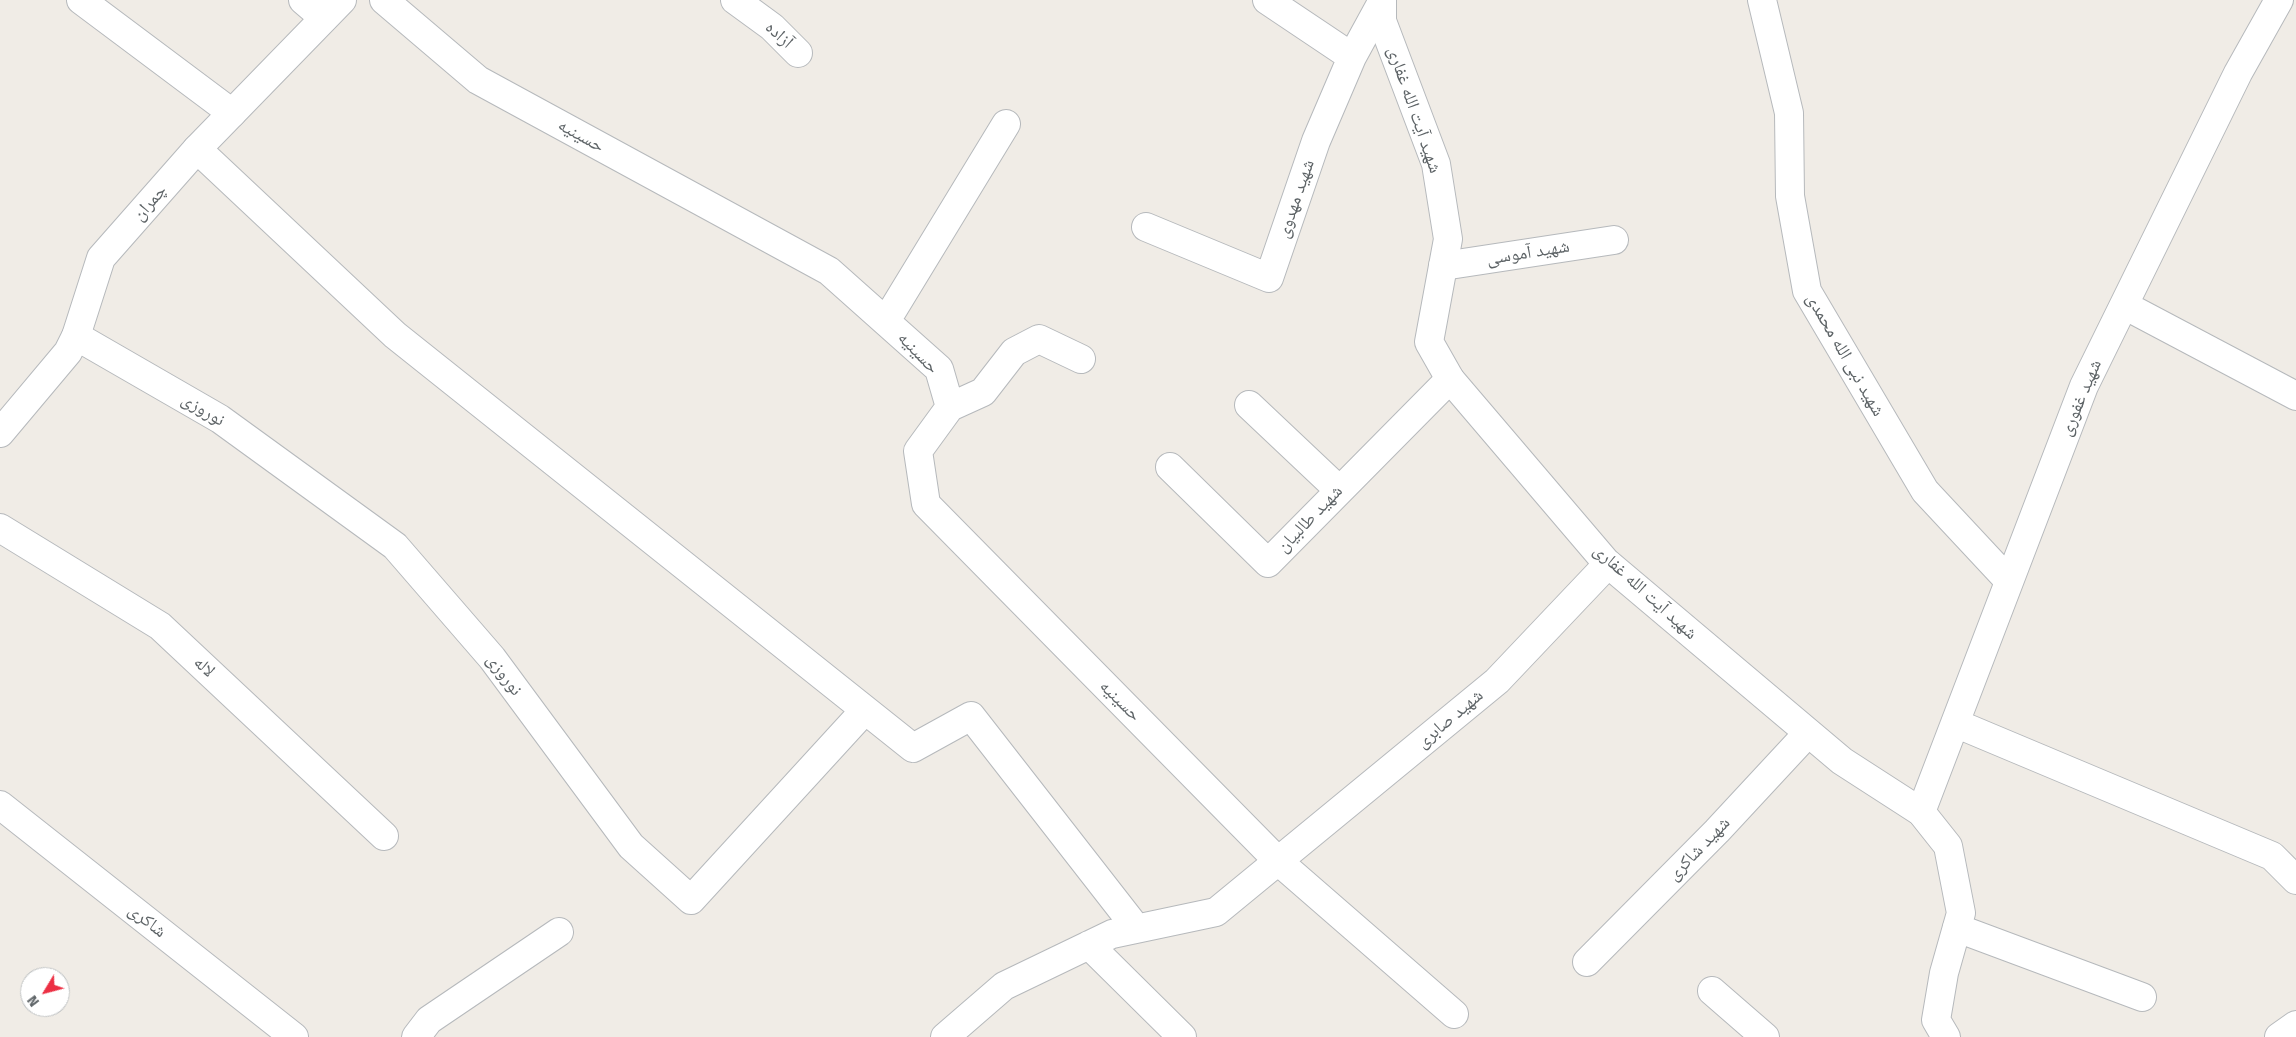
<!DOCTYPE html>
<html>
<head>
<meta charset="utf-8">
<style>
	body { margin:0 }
	#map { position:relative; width:2296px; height:1037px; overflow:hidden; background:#f0ece6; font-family:"Fira Sans",sans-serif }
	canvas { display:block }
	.north { position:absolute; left:20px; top:967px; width:50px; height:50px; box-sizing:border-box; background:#fff; border:1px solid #bec1c2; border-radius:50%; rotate:233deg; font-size:14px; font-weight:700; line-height:20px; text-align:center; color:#5d6366 }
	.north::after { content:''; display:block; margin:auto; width:18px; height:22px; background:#ec2f43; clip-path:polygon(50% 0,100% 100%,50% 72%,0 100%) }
</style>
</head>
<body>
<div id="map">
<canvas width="2296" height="1037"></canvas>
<div class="north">N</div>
</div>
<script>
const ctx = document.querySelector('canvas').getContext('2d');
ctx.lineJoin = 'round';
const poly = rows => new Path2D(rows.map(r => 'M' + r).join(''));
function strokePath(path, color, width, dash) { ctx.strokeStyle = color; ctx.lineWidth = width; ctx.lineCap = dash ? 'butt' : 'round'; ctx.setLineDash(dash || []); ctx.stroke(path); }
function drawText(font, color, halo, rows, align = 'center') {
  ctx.font = font + ' "Fira Sans","Noto Naskh Arabic",sans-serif'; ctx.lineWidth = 4; ctx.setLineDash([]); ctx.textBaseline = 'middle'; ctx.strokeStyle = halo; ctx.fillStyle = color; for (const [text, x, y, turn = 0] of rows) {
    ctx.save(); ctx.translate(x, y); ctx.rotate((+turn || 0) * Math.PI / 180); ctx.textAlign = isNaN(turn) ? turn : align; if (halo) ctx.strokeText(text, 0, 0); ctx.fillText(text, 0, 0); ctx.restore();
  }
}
const minor = poly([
	[81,0,232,113],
	[303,0,324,18],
	[384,0,478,80,829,271,939,369,950,407,918,451,926,504,1278,861,1454,1014],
	[735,0,772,27,798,53],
	[1267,0,1352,57],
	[1762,0,1789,113,1790,196,1807,291,1925,491,2009,581],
	[197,149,395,335,913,748,971,716,1137,929],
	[1146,227,1269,278,1316,141,1352,57,1382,2],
	[1443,266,1614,240],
	[2124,305,2296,396],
	[886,321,1006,124],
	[76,336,220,419,395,546,492,658,631,846,691,900,865,710],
	[1249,405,1339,490],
	[950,407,983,392,1014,352,1039,339,1081,359],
	[1170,467,1268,563,1450,379],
	[0,528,160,626,384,836],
	[1955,723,2272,856,2296,880],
	[0,805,294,1037],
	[1921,812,2084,386,2238,73,2279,0],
	[1957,928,2142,997],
	[1089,945,1182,1037],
	[1587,962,1717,831,1808,733],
	[1712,991,1765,1037],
	[416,1037,429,1020,559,932],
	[945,1037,1004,986,1112,934,1216,912,1497,681,1608,564],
	[2279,1037,2296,1025]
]);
const tertiary = poly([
	[1382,0,1382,21,1436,164,1448,239,1429,342,1450,379,1606,562,1842,761,1921,812,1948,846,1961,913,1944,973,1936,1020,1946,1037],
	[0,433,68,352,76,336,101,258,197,149,342,0]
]);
const streetNames = [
	["آزاده",779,35,42],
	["شهید آیت الله غفاری",1414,110,71],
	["حسینیه",581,136,29],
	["شهید مهدوی",1296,199,-71],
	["چمران",150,203,-49],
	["شهید آموسی",1528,253,-9],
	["حسینیه",918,353,46],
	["شهید نبی الله محمدی",1845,355,60],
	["شهید غفوری",2081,398,-67],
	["نوروزی",203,410,31],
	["شهید طالبیان",1310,519,-46],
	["شهید آیت الله غفاری",1645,592,42],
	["لاله",204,667,43],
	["نوروزی",504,675,53],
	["حسینیه",1120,701,45],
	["شهید صابری",1450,719,-40],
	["شهید شاکری",1699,849,-46],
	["شاکری",147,921,38]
];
strokePath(minor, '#b6b9bc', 30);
strokePath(tertiary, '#b6b9bc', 30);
strokePath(minor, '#fff', 28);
strokePath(tertiary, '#fff', 28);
drawText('18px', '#5d6366', '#fff', streetNames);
</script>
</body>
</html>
